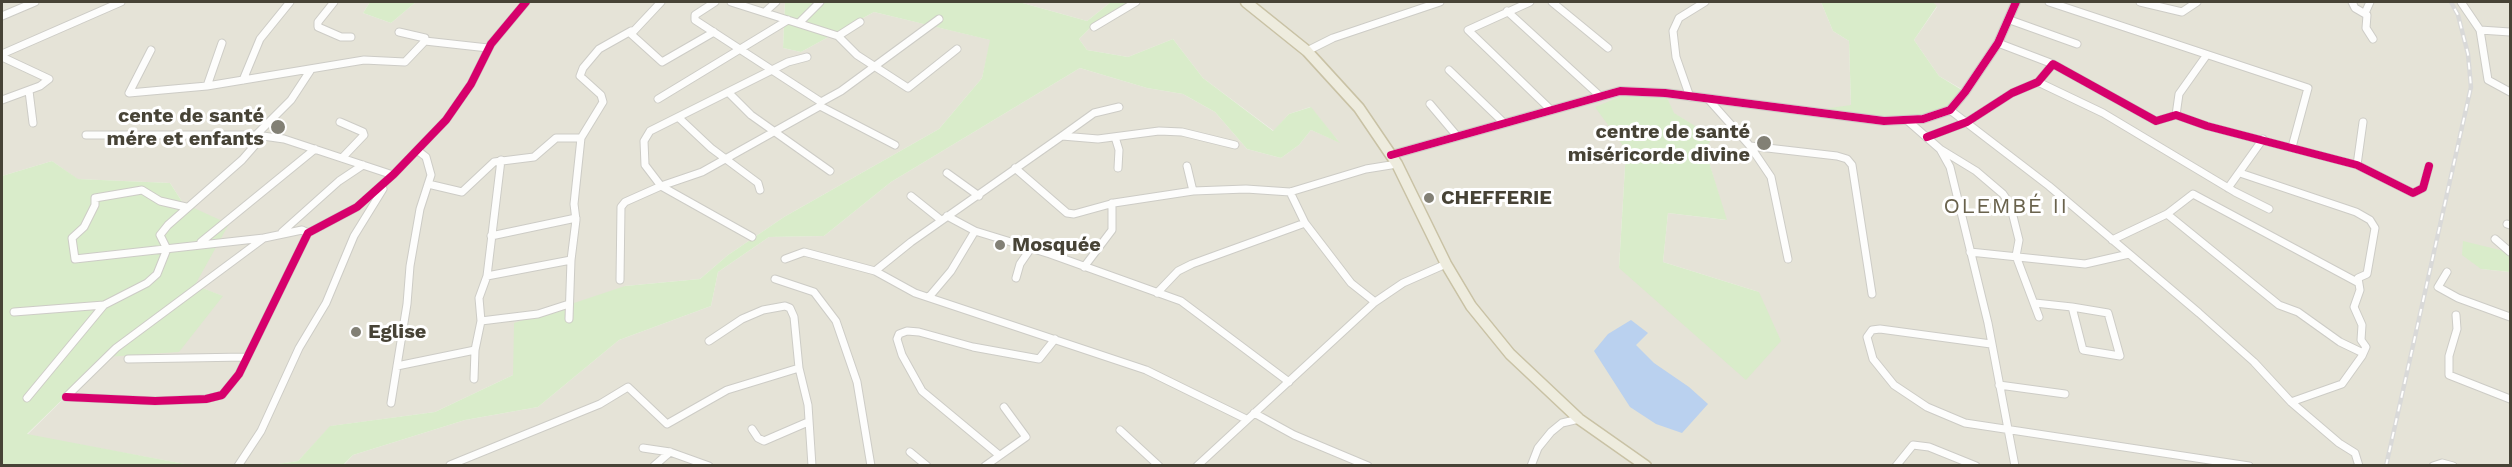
<!DOCTYPE html>
<html>
<head>
<meta charset="utf-8">
<style>
	body { margin:0 }
	#map { position:relative; width:2512px; height:467px; overflow:hidden; background:#f1f0ea; font-family:"Work Sans",sans-serif }
	canvas { display:block }
	.frame { position:absolute; inset:0; border:3px solid #474336; pointer-events:none }
</style>
</head>
<body>
<div id="map">
<canvas width="2512" height="467"></canvas>
<div class="frame"></div>
</div>
<script>
const ctx = document.querySelector('canvas').getContext('2d');
ctx.lineJoin = 'round';
function fillPath(path, color) { ctx.fillStyle = color; ctx.fill(path, 'evenodd'); }
const poly = rows => new Path2D(rows.map(r => 'M' + r).join(''));
function strokePath(path, color, width, dash) { ctx.strokeStyle = color; ctx.lineWidth = width; ctx.lineCap = dash ? 'butt' : 'round'; ctx.setLineDash(dash || []); ctx.stroke(path); }
function drawText(font, color, halo, rows, align = 'center') {
  ctx.font = font + ' "Work Sans",sans-serif'; ctx.lineWidth = 6; ctx.setLineDash([]); ctx.textBaseline = 'middle'; ctx.strokeStyle = halo; ctx.fillStyle = color; for (const [text, x, y, turn = 0] of rows) {
    ctx.save(); ctx.translate(x, y); ctx.rotate((+turn || 0) * Math.PI / 180); ctx.textAlign = isNaN(turn) ? turn : align; if (halo) ctx.strokeText(text, 0, 0); ctx.fillText(text, 0, 0); ctx.restore();
  }
}
const residential = poly([
	[2,2,370,2,363,13,391,23,416,2,785,2,783,48,801,52,874,12,991,40,982,78,939,129,784,217,728,255,700,279,625,286,513,375,435,412,331,426,298,461,265,466,190,465,27,435,106,357,222,296,195,285,183,203,170,183,77,179,52,161,2,176],
	[1019,2,1111,2,1087,21],
	[1128,2,1821,2,1833,31,1849,41,1851,106,1808,113,1965,91,1939,76,1914,40,1937,7,1933,2,2510,2,2510,246,2481,269,2510,272,2510,465,343,466,353,455,465,420,538,407,619,340,711,306,718,272,769,237,824,236,891,182,1080,68,1147,88,1183,94,1215,112,1247,149,1281,158,1299,145,1311,130,1339,142,1310,107,1289,114,1274,131,1203,78,1173,39,1128,57,1087,50,1079,39,1096,22],
	[1665,93,1673,113,1712,137,1705,149,1726,220,1668,213,1663,262,1759,292,1619,268,1626,150]
]);
const green = poly([
	[370,2,416,2,391,23,363,13],
	[785,2,1019,2,1087,21,1111,2,1128,2,1096,22,1079,39,1087,50,1128,57,1173,39,1203,78,1273,131,1289,114,1311,107,1340,143,1311,130,1299,145,1281,158,1247,149,1215,112,1183,94,1147,88,1080,68,891,182,824,236,769,237,718,272,711,306,619,340,538,407,465,420,353,455,343,465,265,466,298,461,330,426,435,412,513,375,514,323,625,286,700,279,728,255,784,217,939,129,982,78,990,40,874,12,801,52,783,48],
	[1821,2,1933,2,1937,6,1914,40,1939,76,1965,92,1950,110,1908,121,1816,110,1851,105,1849,41,1833,31],
	[1639,89,1665,93,1674,113,1713,137,1705,149,1727,220,1668,213,1663,262,1759,292,1781,341,1746,380,1619,268,1626,150,1595,107],
	[52,161,78,179,170,183,183,203,229,224,195,285,223,296,179,352,106,357,27,434,190,465,2,465,2,176],
	[2463,241,2504,251,2510,246,2510,272,2481,269,2462,255]
]);
const water = poly([
	[1631,320,1648,333,1636,345,1654,363,1689,387,1708,404,1682,433,1656,424,1630,407,1594,351,1608,334]
]);
const minor = poly([
	[334,2,318,22,318,27,341,37,351,37],
	[661,2,631,34,662,62,714,32],
	[715,2,695,15,695,20,821,102],
	[731,2,838,36,857,55,908,88,957,49],
	[1530,2,1468,30,1551,110],
	[1552,2,1608,48],
	[2049,2,2308,88,2292,147],
	[2140,2,2182,12,2197,2],
	[2352,2,2355,8,2367,15,2366,28,2373,39],
	[2461,2,2480,30,2488,80,2510,92],
	[766,11,776,2],
	[1507,11,1600,96],
	[2365,13,2370,2],
	[2,16,35,2],
	[2010,20,2077,44],
	[799,23,820,2],
	[1094,27,1136,2],
	[2480,30,2510,32],
	[399,32,425,38,425,41],
	[838,36,860,22],
	[1998,43,2053,64],
	[151,50,129,93,207,86,364,60,405,62,425,41,488,48],
	[1307,51,1333,38,1440,2],
	[2,54,121,2],
	[2,57,49,79,40,86,2,100],
	[1449,70,1503,122],
	[243,80,260,39,290,2],
	[2038,82,2103,113,2235,192,2269,209],
	[207,86,222,43],
	[29,91,33,123],
	[728,92,751,115,830,171],
	[1690,97,1676,57,1673,31,1679,18,1705,2],
	[658,99,788,20],
	[1709,100,1750,146,1771,177,1788,259],
	[1430,104,1457,136],
	[820,106,895,145],
	[1950,110,2049,186,2199,313,2254,362,2291,402,2339,443,2355,453,2359,466],
	[2176,115,2179,94,2206,56],
	[678,117,711,148,758,183,760,190],
	[1908,121,1940,149,1950,167,1988,323,2015,466],
	[340,122,363,132,364,135,342,158],
	[86,135,256,135,284,139,393,175],
	[256,135,291,100,310,71],
	[1062,136,1094,113,1119,107],
	[1115,137,1119,150,1118,168],
	[1927,137,1967,122,2012,93,2038,82,2053,64,2156,121,2176,115,2207,126,2357,165,2413,193,2423,188,2429,166],
	[1750,146,1837,156,1847,159,1852,165,1872,294],
	[1940,149,1976,171,2003,194,2010,204,2019,240,2016,256,2039,317],
	[2357,165,2363,122],
	[1187,166,1193,191],
	[1015,168,1067,213,1074,214,1114,203,1193,191,1246,189,1290,192,1366,169,1397,164],
	[947,173,979,196],
	[2240,173,2356,212,2370,220,2375,228,2367,274,2358,278,2360,290,2354,307,2362,325,2361,340,2366,347,2362,356,2342,384,2291,402],
	[428,184,462,192,494,162,534,157,556,138,581,138,603,102,601,95,580,76,583,68,599,49,631,31],
	[2228,188,2263,139],
	[1290,192,1305,223,1351,283,1375,302],
	[911,196,941,220],
	[186,207,160,201,142,190,95,198,95,205,84,227,72,238,75,259,264,238],
	[2167,214,2279,305,2298,312,2340,342,2363,353],
	[947,216,975,231,1050,254,1181,301,1289,382],
	[2507,224,2510,225],
	[282,232,339,181,363,165],
	[491,236,576,218],
	[752,237,661,186,702,172,820,106,821,102,841,91,939,19],
	[2495,239,2510,252],
	[2112,240,2167,214,2193,194,2357,282],
	[201,242,315,149],
	[167,249,160,235,168,225,242,160,263,136],
	[1970,252,2085,264,2129,254],
	[785,259,804,252,875,271,915,293,1146,370,1246,419],
	[1084,267,1112,230,1112,203],
	[875,271,911,242,1062,136,1098,139,1159,131,1182,132,1235,145],
	[2447,272,2438,287,2458,298,2510,317],
	[487,276,571,260],
	[1016,278,1020,264,1031,248],
	[775,279,814,292,836,321,857,382,871,466],
	[620,280,621,207,625,202,661,186,645,165,644,141,650,131,788,62,807,57],
	[1157,293,1178,271,1192,264,1305,223],
	[929,297,951,271,975,231],
	[2035,303,2072,307],
	[2072,307,2108,313,2120,356,2083,350,2072,307],
	[14,312,104,305,147,283,157,274,167,249],
	[2456,315,2457,329,2449,356,2449,375,2510,399],
	[569,319,571,260,576,220,574,204,581,138],
	[481,321,538,314,569,304],
	[709,341,742,319,763,310,785,306,790,308,794,317,799,368],
	[1991,344,1880,329,1872,330,1867,337,1873,359,1894,385,1927,407,1965,423,2249,466],
	[128,359,246,357],
	[397,366,475,350],
	[474,379,475,350,481,321,479,298,487,276,501,160],
	[1999,385,2065,394],
	[66,397,155,401,206,399,222,395,239,374,308,233,357,207,394,174,446,120,471,84,491,44,526,2],
	[66,397,116,348,264,238,302,230,308,233],
	[27,398,104,305],
	[391,403,407,304,410,266,420,209,431,175,426,157,417,150],
	[1254,413,1294,435,1368,466],
	[752,429,758,438,764,441,808,422],
	[1120,430,1159,466],
	[643,448,670,452,709,466],
	[910,452,927,466],
	[999,455,922,391,902,355,897,339,899,334,907,331,919,332,973,347,1039,359,1055,339],
	[450,465,600,404,628,387,667,424,727,390,799,368,808,405,812,466],
	[238,466,261,431,299,348,326,303,354,236,383,189],
	[654,466,670,452],
	[985,466,1026,437,1004,407],
	[1197,466,1375,302,1403,283,1446,264],
	[1531,466,1538,448,1551,432,1562,423,1579,419],
	[1896,466,1913,445,1929,447,1976,466],
	[2433,466,2442,463,2453,466]
]);
const tertiary = poly([
	[1391,155,1620,91,1665,93,1884,121,1923,119,1950,110,1965,92,1998,43,2016,2]
]);
const trunk = poly([
	[1246,2,1307,51,1359,108,1397,164,1446,264,1471,306,1510,354,1579,419,1646,466]
]);
const rail = poly([
	[2386,466,2471,87,2468,54,2458,15,2451,2]
]);
const cycleway = poly([
	[1927,137,1967,122,2012,93,2038,82,2053,64,2156,121,2176,115,2207,126,2357,165,2413,193,2423,188,2429,166],
	[1391,155,1620,91,1665,93,1884,121,1923,119,1950,110,1965,92,1998,43,2016,2],
	[66,397,155,401,206,399,222,395,239,374,308,233,357,207,394,174,446,120,471,84,491,44,526,2]
]);
const markers = [
	[278,127,8,"#828075"],
	[1764,143,8,"#828075"],
	[1429,198,6,"#828075"],
	[1000,245,6,"#828075"],
	[356,332,6,"#828075"]
];
const poiNames = [
	["cente de santé",264,116,"right"],
	["mére et enfants",264,139,"right"],
	["centre de santé",1750,132,"right"],
	["miséricorde divine",1750,155,"right"],
	["CHEFFERIE",1441,198],
	["Mosquée",1012,245],
	["Eglise",368,332]
];
const quarterNames = [
	["OLEMBÉ II",2006,207]
];
fillPath(residential, '#e5e3d7');
fillPath(green, '#d9ecca');
fillPath(water, '#bad1ef');
strokePath(minor, '#cdccc6', 9);
strokePath(tertiary, '#cdccc6', 10);
strokePath(trunk, '#c9c2a5', 13);
strokePath(minor, '#fdfdfc', 7);
strokePath(tertiary, '#fdfdfc', 8);
strokePath(trunk, '#eeecde', 10);
strokePath(rail, '#d9d9d8', 4.5);
strokePath(rail, '#fff', 2, [7]);
strokePath(cycleway, '#d6006c', 8);
for (const [x, y, r, color] of markers) { const dot = new Path2D(); dot.arc(x, y, r, 0, 2 * Math.PI); ctx.fillStyle = color; ctx.fill(dot); strokePath(dot, '#fff', 2); }
drawText('bold 20px', '#474336', '#fff', poiNames, 'left');
ctx.letterSpacing = '1.5px';
drawText('22px', '#6a634d', '#fff', quarterNames);
ctx.letterSpacing = '0px';
</script>
</body>
</html>
